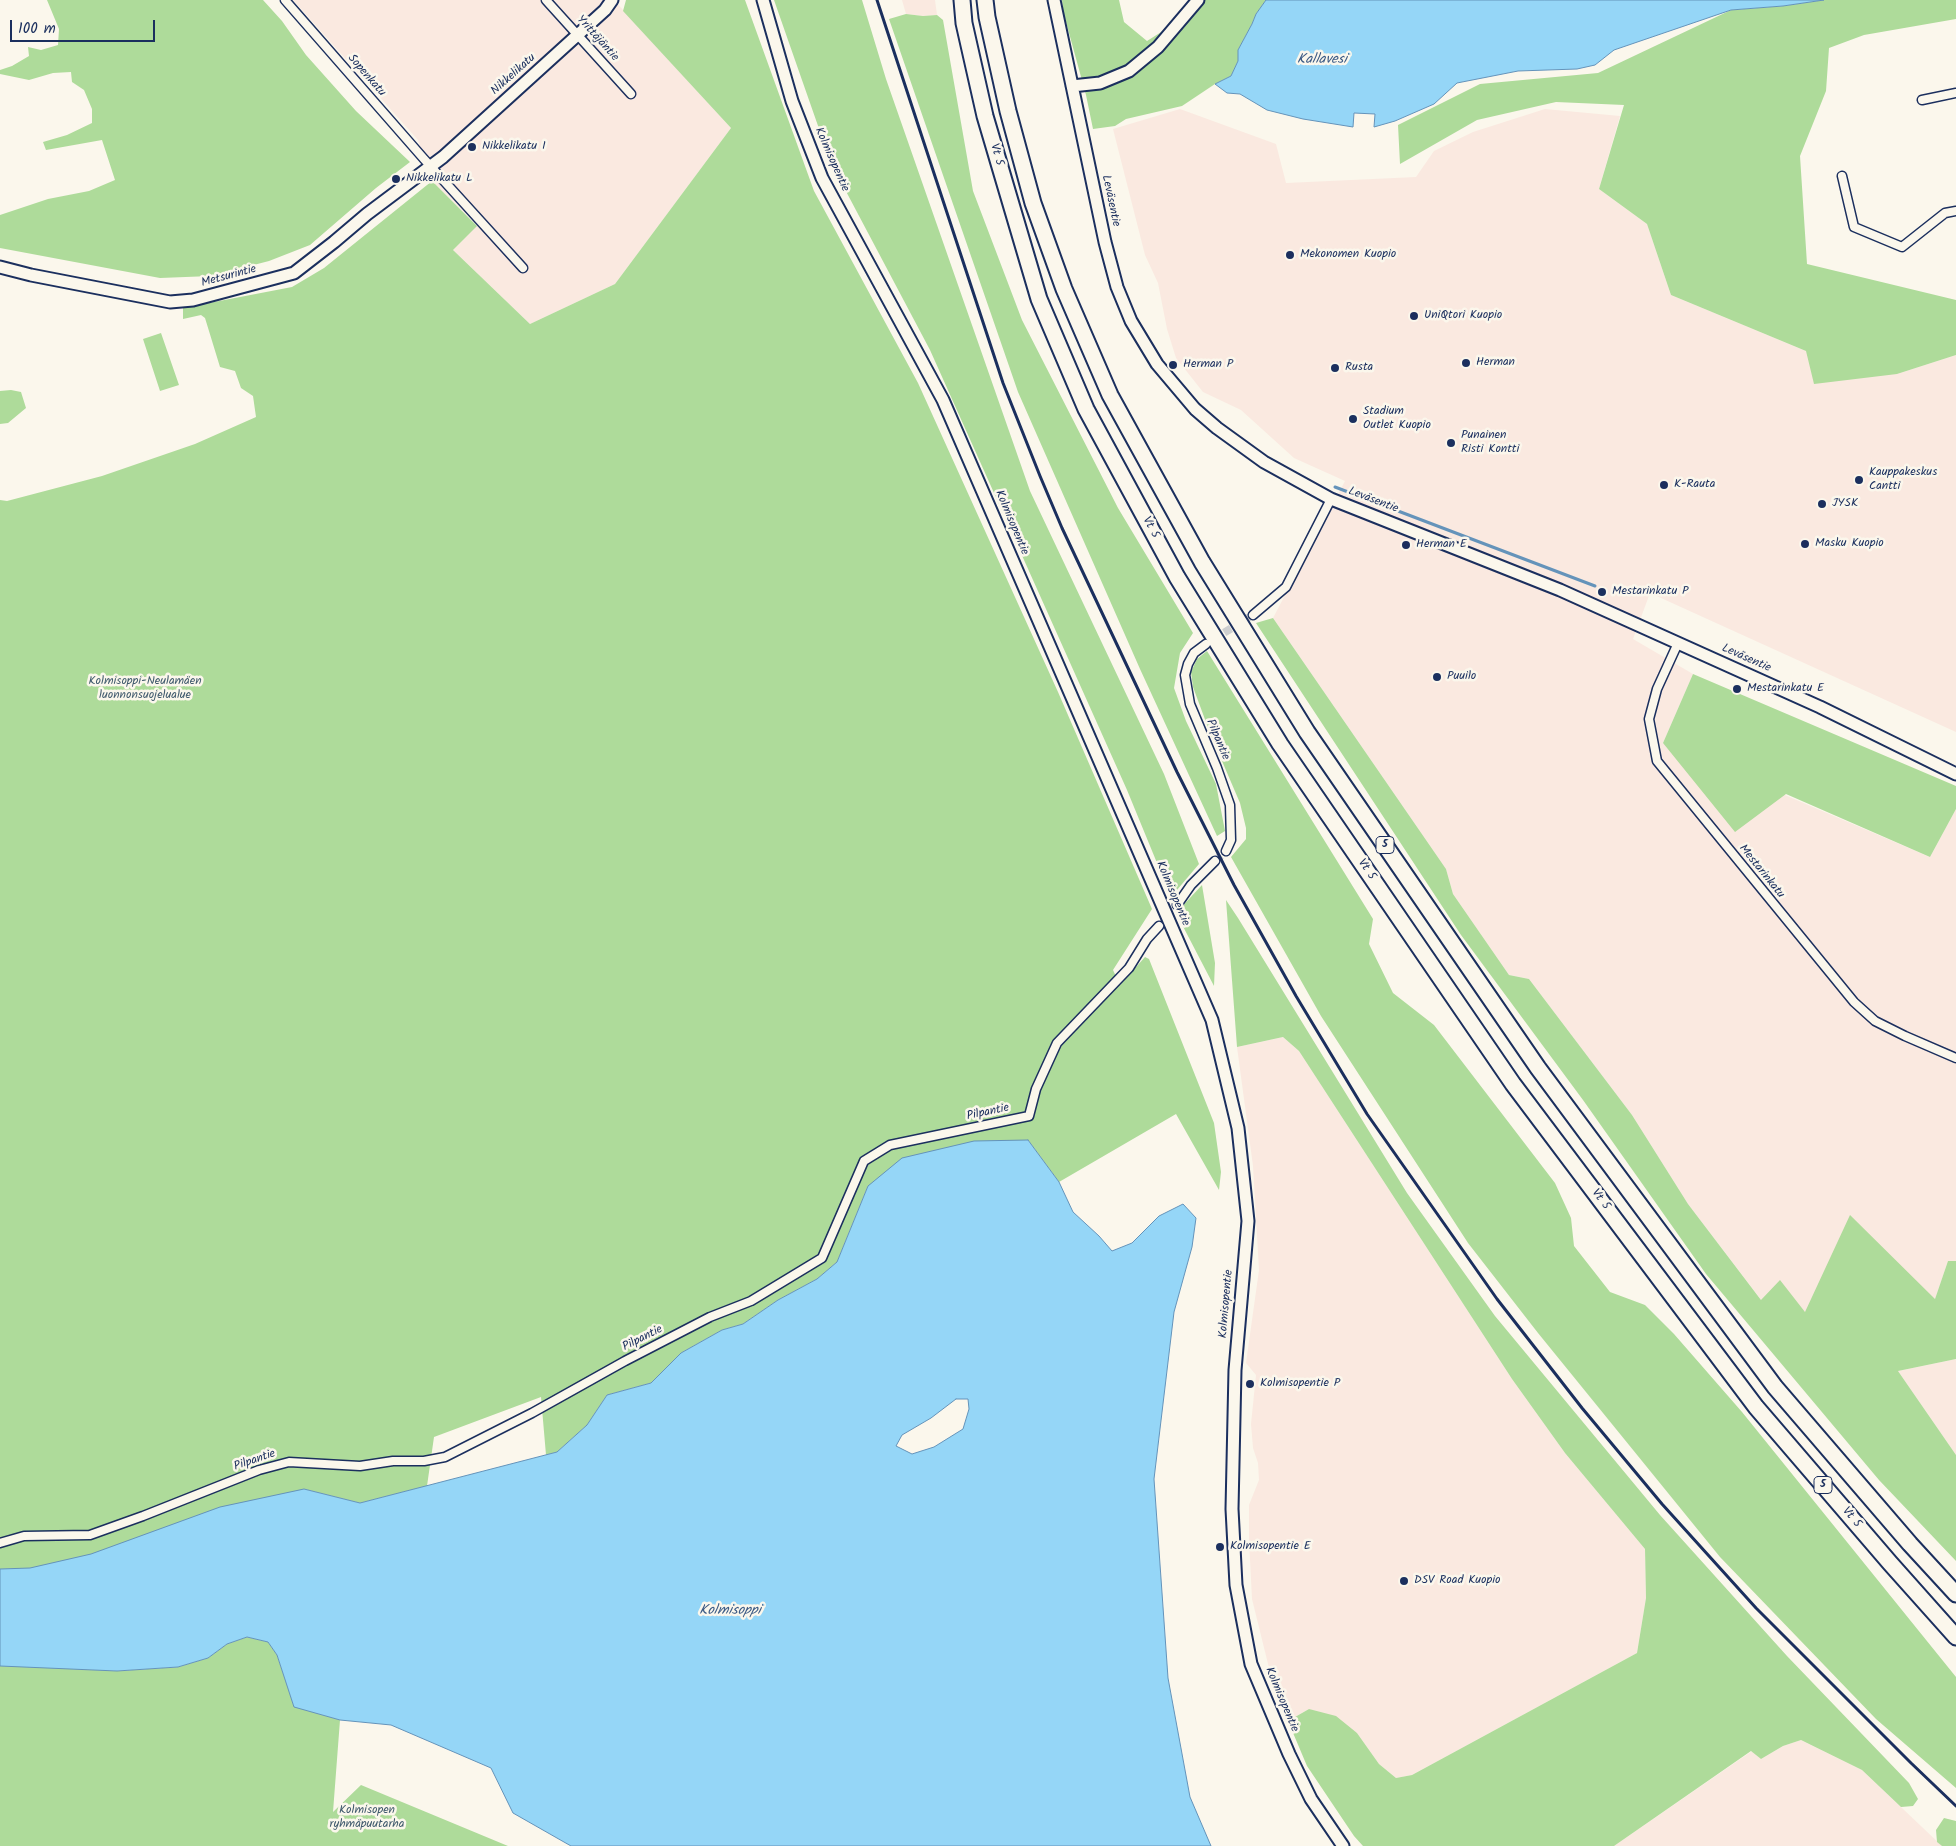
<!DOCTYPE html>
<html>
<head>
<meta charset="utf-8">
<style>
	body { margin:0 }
	#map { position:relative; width:1956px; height:1846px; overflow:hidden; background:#fbf7ec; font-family:Kalam,sans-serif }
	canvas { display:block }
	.scale { position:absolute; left:10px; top:20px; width:145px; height:22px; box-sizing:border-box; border:2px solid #1b2f5e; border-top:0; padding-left:6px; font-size:15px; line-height:18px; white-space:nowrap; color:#1b2f5e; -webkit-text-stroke:4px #fbf7ec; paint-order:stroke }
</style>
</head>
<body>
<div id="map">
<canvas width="1956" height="1846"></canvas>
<div class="scale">100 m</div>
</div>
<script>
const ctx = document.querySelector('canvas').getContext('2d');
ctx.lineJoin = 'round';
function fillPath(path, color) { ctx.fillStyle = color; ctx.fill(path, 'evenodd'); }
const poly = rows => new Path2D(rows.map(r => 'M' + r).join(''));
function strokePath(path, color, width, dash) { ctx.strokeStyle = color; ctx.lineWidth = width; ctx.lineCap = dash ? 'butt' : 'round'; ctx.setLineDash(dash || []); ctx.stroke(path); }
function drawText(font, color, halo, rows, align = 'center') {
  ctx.font = font + ' Kalam,sans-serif'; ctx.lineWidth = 5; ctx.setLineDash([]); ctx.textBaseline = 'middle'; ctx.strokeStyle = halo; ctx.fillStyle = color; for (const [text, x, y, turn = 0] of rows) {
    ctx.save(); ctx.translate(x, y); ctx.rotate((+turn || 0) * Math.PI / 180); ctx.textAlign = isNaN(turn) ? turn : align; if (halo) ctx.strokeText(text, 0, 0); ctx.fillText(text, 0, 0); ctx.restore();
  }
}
const built = poly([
	[293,0,614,0,731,128,615,284,530,324,453,250,477,225,432,181,418,140],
	[902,0,935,0,937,15,923,16,906,14],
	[1180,109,1276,144,1286,183,1416,177,1434,151,1473,132,1545,109,1620,116,1599,189,1647,224,1671,295,1806,351,1897,374,1956,355,1956,732,1650,593,1633,639,1693,674,1663,743,1930,857,1956,809,1956,1261,1948,1261,1935,1299,1805,1312,1762,1301,1688,1204,1632,1115,1529,979,1509,975,1453,894,1446,869,1273,618,1345,481,1294,458,1241,410,1203,392,1176,358,1167,329,1158,283,1145,255,1113,129],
	[1283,1037,1299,1051,1512,1379,1565,1453,1645,1549,1646,1598,1637,1653,1412,1775,1396,1778,1379,1764,1357,1733,1309,1709,1288,1721,1270,1672,1252,1599,1249,1540,1249,1505,1259,1480,1258,1463,1253,1448,1251,1424,1256,1375,1246,1363,1259,1270,1253,1166,1237,1047],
	[1956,1359,1956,1455,1898,1371],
	[1801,1740,1862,1770,1942,1846,1614,1846,1752,1751,1761,1759,1783,1746]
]);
const green = poly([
	[47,0,263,0,282,21,306,55,356,111,410,162,376,188,310,245,269,261,211,276,160,278,0,248,0,215,48,199,89,191,115,180,102,140,46,150,43,142,67,135,92,123,92,109,84,90,72,82,71,72,53,73,29,80,0,74,0,70,12,66,29,56,28,47,41,50,58,45,59,29],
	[626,0,745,0,814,191,918,383,1058,692,1152,909,1113,970,1120,985,1145,957,1149,959,1214,1123,1221,1172,1219,1190,1176,1114,1059,1182,1028,1140,868,1186,837,1262,817,1279,778,1300,743,1324,722,1330,681,1353,651,1383,607,1395,587,1425,557,1452,546,1455,541,1397,434,1437,427,1486,360,1503,304,1489,0,1610,0,500,7,501,102,476,195,444,256,417,253,396,241,388,235,371,220,367,205,318,201,315,183,319,183,308,292,287,324,268,432,181,477,226,453,250,530,324,615,284,731,128,623,11],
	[774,0,862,0,886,79,1030,491,1164,774,1199,864,1171,897,1127,790,930,350,831,163],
	[1062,0,1119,0,1124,22,1147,41,1196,10,1205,0,1266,0,1256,14,1252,24,1238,50,1238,61,1231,76,1215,84,1182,106,1126,119,1115,126,1093,129,1086,95,1063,11],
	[1824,0,1956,0,1956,19,1864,35,1829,48,1826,91,1800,156,1807,264,1956,300,1956,355,1897,374,1814,384,1806,351,1671,295,1647,224,1599,189,1624,105,1556,102,1477,120,1400,164,1398,125,1480,84,1598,73,1731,10,1783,6],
	[906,14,923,16,937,15,943,20,973,191,1022,320,1118,508,1193,633,1180,653,1174,688,1186,721,1216,784,1225,831,1217,836,1140,669,1018,392,889,19],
	[161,333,179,385,160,391,143,339],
	[11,390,21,392,26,408,8,423,0,424,0,391],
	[1273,618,1446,869,1453,894,1509,975,1529,979,1632,1115,1688,1204,1761,1300,1780,1280,1805,1312,1850,1215,1935,1299,1948,1261,1956,1261,1956,1359,1898,1371,1956,1455,1956,1561,1879,1480,1706,1274,1583,1100,1461,935,1256,623],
	[1207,651,1373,919,1369,944,1393,993,1434,1025,1555,1183,1571,1218,1574,1246,1610,1292,1645,1305,1674,1334,1742,1412,1956,1677,1956,1788,1876,1719,1720,1557,1538,1333,1468,1243,1321,1016,1231,857,1246,839,1246,828,1240,803,1210,733,1193,687,1191,672,1197,659],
	[1693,674,1956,786,1956,809,1930,857,1786,794,1735,832,1663,743],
	[1202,885,1215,963,1214,986,1176,913],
	[1226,900,1238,918,1407,1193,1495,1316,1660,1515,1787,1656,1909,1783,1918,1799,1913,1806,1901,1807,1862,1770,1801,1740,1783,1746,1761,1759,1751,1751,1614,1846,1363,1846,1354,1836,1307,1766,1288,1721,1309,1709,1336,1716,1357,1733,1379,1764,1396,1778,1412,1775,1637,1653,1646,1598,1645,1549,1565,1453,1512,1379,1299,1051,1283,1037,1237,1047],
	[247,1637,268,1642,277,1655,294,1706,340,1720,333,1812,361,1785,508,1846,0,1846,0,1661,81,1669,117,1671,178,1667,208,1658,227,1644],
	[1944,1818,1956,1821,1956,1846,1942,1846,1937,1842,1936,1830]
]);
const water = poly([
	[1266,0,1824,0,1783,6,1731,10,1614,50,1595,65,1577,69,1518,71,1457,83,1434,104,1395,121,1374,127,1375,114,1354,113,1353,127,1303,119,1267,110,1240,94,1227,93,1215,84,1231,76,1238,61,1238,50,1252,24,1256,14,1266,0],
	[1028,1140,1059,1182,1073,1212,1099,1236,1112,1251,1132,1243,1159,1216,1183,1204,1196,1218,1192,1247,1174,1312,1154,1479,1168,1678,1190,1797,1211,1846,571,1846,513,1813,491,1768,391,1725,340,1720,294,1707,277,1655,268,1642,247,1637,227,1644,208,1658,178,1667,117,1671,0,1666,0,1569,30,1568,91,1554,220,1507,304,1489,360,1503,557,1452,587,1425,607,1395,651,1383,681,1353,722,1330,743,1324,778,1300,817,1279,837,1262,868,1186,902,1158,974,1141,1028,1140],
	[956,1399,968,1399,969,1409,963,1429,934,1447,912,1454,896,1446,902,1435,931,1418,956,1399]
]);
const stream = poly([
	[1335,487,1595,586]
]);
const streetTunnel = poly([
	[1214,639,1253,615],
	[1215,861,1226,851]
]);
const street = poly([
	[285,0,424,159,523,268],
	[546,0,631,94],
	[1922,100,1956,93],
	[1842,176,1854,227,1902,247,1945,213,1956,211],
	[1253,615,1286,587,1331,499],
	[1678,643,1657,689,1649,719,1657,761,1854,1002,1875,1021,1905,1036,1956,1058],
	[1206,644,1194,653,1188,664,1185,675,1190,704,1217,768,1230,805,1231,840,1226,851],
	[1177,905,1191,885,1215,861],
	[0,1543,24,1536,90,1535,143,1516,259,1470,289,1462,360,1466,393,1461,424,1461,445,1457,532,1413,625,1361,710,1317,751,1301,822,1258,864,1161,890,1145,1029,1116,1036,1089,1057,1043,1129,968,1147,939,1159,926]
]);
const secondary = poly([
	[763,0,792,101,822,178,943,400,1212,1020,1238,1128,1248,1221,1235,1370,1232,1509,1236,1585,1251,1664,1289,1754,1311,1799,1343,1846],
	[1054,0,1105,242,1117,287,1131,321,1157,364,1195,409,1217,428,1264,462,1331,499,1560,590,1820,707,1956,774],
	[1072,86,1100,83,1129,71,1158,47,1198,0],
	[0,267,31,275,170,302,193,300,294,273,334,242,367,214,443,157,605,10,612,0]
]);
const highway = poly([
	[962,0,964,23,985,116,1039,299,1086,409,1177,577,1280,744,1513,1084,1756,1407,1890,1563,1956,1637],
	[985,0,987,17,1008,111,1033,203,1064,289,1110,395,1202,562,1307,732,1538,1068,1775,1387,1910,1544,1956,1594]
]);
const rail = poly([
	[877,0,1003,383,1040,476,1062,528,1177,772,1234,885,1296,996,1367,1114,1497,1299,1582,1408,1662,1504,1756,1608,1911,1763,1956,1806]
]);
const markers = [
	[472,147,5,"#1b2f5e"],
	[396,179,5,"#1b2f5e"],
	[1290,255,5,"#1b2f5e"],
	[1414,316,5,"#1b2f5e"],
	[1466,363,5,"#1b2f5e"],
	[1173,365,5,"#1b2f5e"],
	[1335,368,5,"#1b2f5e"],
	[1353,419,5,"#1b2f5e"],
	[1451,443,5,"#1b2f5e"],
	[1859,480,5,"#1b2f5e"],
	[1664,485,5,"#1b2f5e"],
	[1822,504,5,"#1b2f5e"],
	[1805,544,5,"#1b2f5e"],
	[1406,545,5,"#1b2f5e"],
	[1602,592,5,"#1b2f5e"],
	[1437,677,5,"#1b2f5e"],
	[1737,689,5,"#1b2f5e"],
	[1250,1384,5,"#1b2f5e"],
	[1220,1547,5,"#1b2f5e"],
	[1404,1581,5,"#1b2f5e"]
];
const shields = [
	[1385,845,18],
	[1823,1485,18]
];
const shieldNames = [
	["5",1385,845],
	["5",1823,1485]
];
const streetNames = [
	["Yrittäjäntie",597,39,48],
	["Nikkelikatu",514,75,-42],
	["Sopenkatu",366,76,49],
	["Vt 5",996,155,74],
	["Kolmisopentie",831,160,66],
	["Leväsentie",1110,201,78],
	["Metsurintie",229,277,-15],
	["Leväsentie",1373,501,21],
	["Kolmisopentie",1011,523,67],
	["Vt 5",1150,528,62],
	["Leväsentie",1746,659,24],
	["Pilpantie",1217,740,67],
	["Vt 5",1366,870,56],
	["Mestarinkatu",1761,872,51],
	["Kolmisopentie",1172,894,67],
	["Pilpantie",988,1113,-12],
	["Vt 5",1600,1200,53],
	["Kolmisopentie",1227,1304,-85],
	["Pilpantie",643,1339,-27],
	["Pilpantie",255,1461,-19],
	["Vt 5",1851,1518,50],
	["Kolmisopentie",1281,1700,67]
];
const poiNames = [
	["Nikkelikatu I",482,147],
	["Nikkelikatu L",406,179],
	["Mekonomen Kuopio",1300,255],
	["UniQtori Kuopio",1424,316],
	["Herman",1476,363],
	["Herman P",1183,365],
	["Rusta",1345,368],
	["Stadium",1363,412],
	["Outlet Kuopio",1363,426],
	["Punainen",1461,436],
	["Risti Kontti",1461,450],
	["Kauppakeskus",1869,473],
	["Cantti",1869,487],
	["K-Rauta",1674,485],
	["JYSK",1832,504],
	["Masku Kuopio",1815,544],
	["Herman E",1416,545],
	["Mestarinkatu P",1612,592],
	["Puuilo",1447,677],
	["Mestarinkatu E",1747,689],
	["Kolmisopentie P",1260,1384],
	["Kolmisopentie E",1230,1547],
	["DSV Road Kuopio",1414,1581]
];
const parkNames = [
	["Kolmisoppi-Neulamäen",145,682],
	["luonnonsuojelualue",145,696],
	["Kolmisopen",367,1811],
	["ryhmäpuutarha",367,1825]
];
const waterNames = [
	["Kallavesi",1322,61],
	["Kolmisoppi",730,1612]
];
fillPath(built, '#fae9e0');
fillPath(green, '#aedb9a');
fillPath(water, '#95d6f7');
strokePath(water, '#6493ba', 1);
strokePath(stream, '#6493ba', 3);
strokePath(streetTunnel, '#cecfd0', 8, [8, 4]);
strokePath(street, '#1b2f5e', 11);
strokePath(secondary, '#1b2f5e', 15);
strokePath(highway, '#1b2f5e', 19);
strokePath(street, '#fbf7ec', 8);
strokePath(secondary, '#fbf7ec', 11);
strokePath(highway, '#fbf7ec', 15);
strokePath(rail, '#1b2f5e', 3);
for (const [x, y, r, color] of markers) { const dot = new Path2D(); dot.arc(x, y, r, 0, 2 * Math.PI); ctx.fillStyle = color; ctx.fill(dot); strokePath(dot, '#fbf7ec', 2); }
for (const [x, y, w] of shields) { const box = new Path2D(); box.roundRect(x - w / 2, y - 8.5, w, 17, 4); ctx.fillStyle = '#fbf7ec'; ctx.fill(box); strokePath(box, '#1b2f5e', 1); }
drawText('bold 11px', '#1b2f5e', null, shieldNames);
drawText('12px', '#1b2f5e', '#fbf7ec', streetNames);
drawText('12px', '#1b2f5e', '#fbf7ec', poiNames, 'left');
drawText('12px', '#405a6d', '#fbf7ec', parkNames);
drawText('italic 14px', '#3a5984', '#fbf7ec', waterNames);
</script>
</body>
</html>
